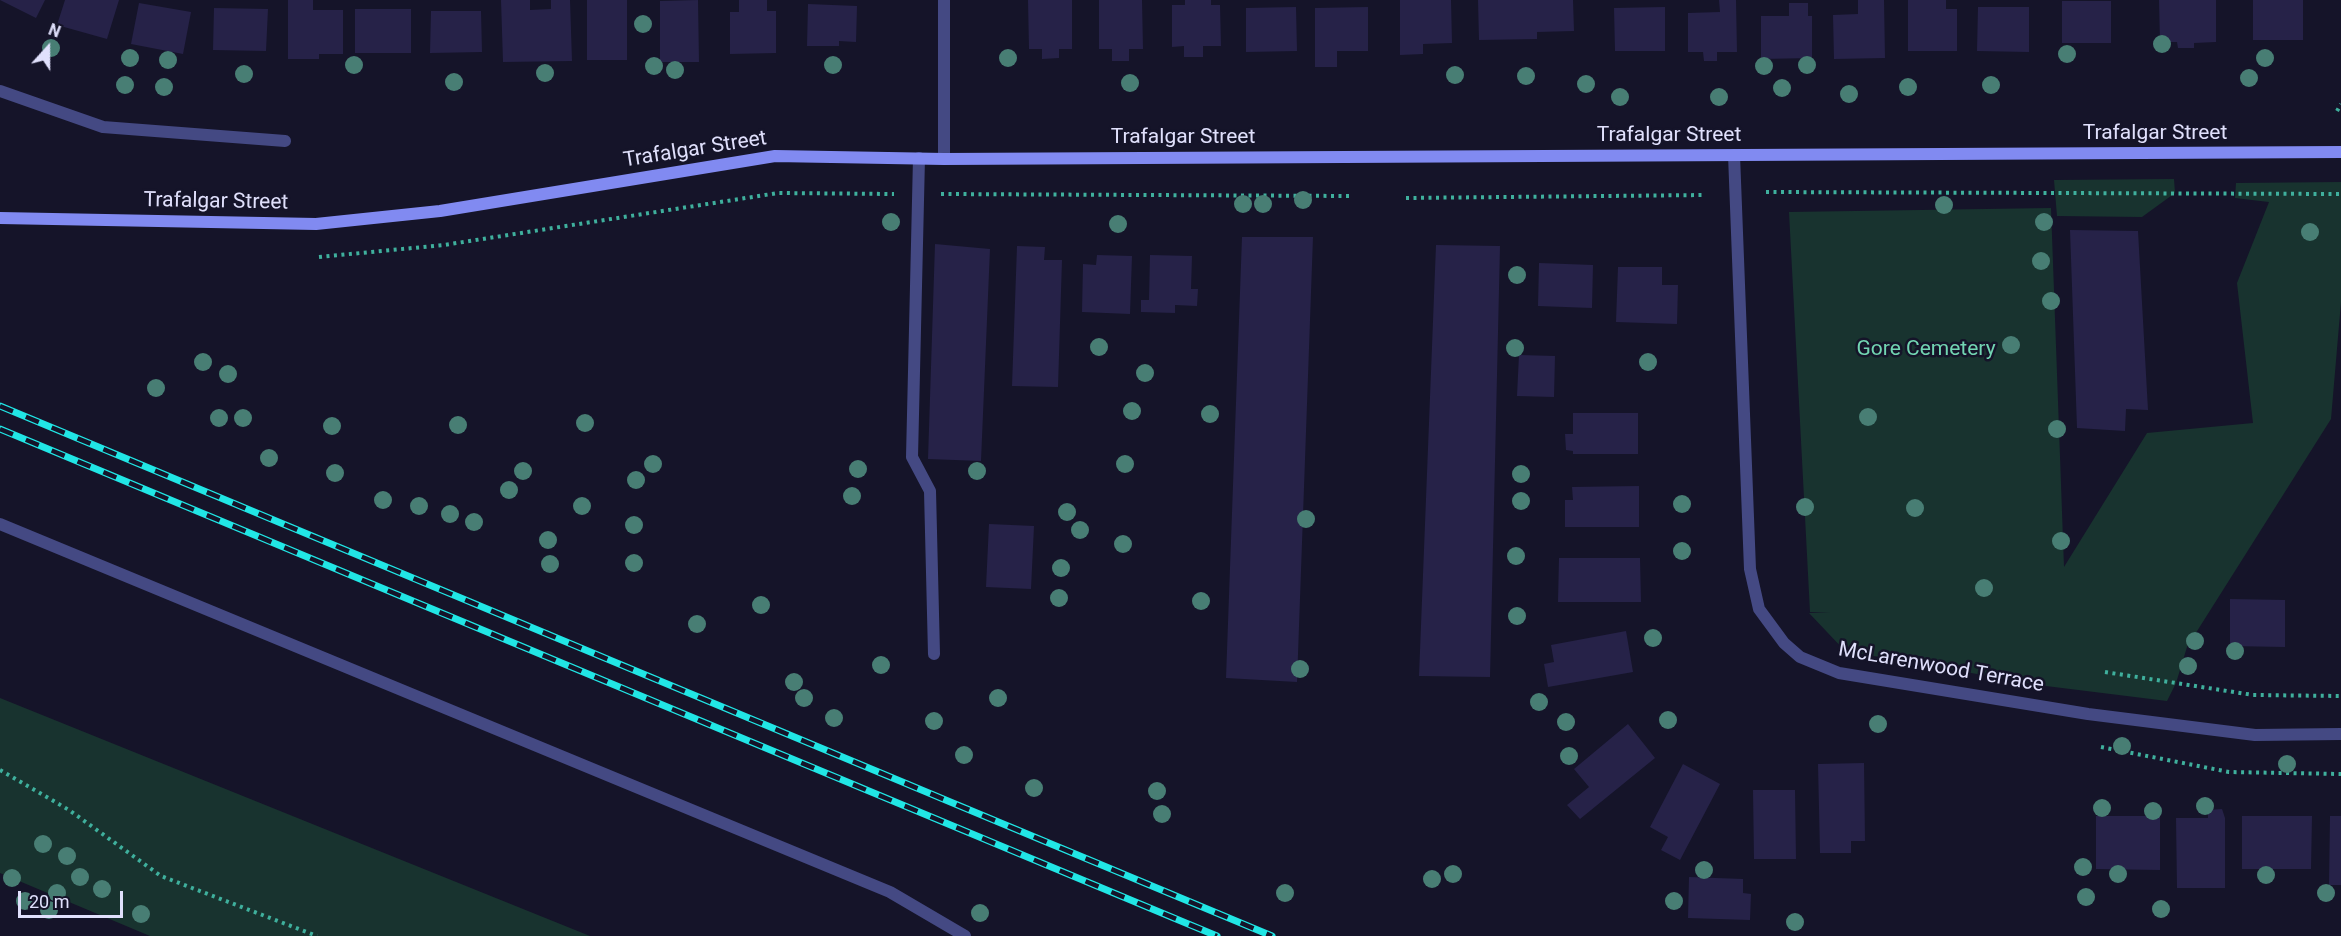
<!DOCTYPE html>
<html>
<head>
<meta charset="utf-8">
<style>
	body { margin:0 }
	#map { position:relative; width:2341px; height:936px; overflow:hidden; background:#151429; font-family:Roboto,sans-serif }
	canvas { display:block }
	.north { position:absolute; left:18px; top:18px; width:60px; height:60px; -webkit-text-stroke:4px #151429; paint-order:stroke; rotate:21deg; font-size:16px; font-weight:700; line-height:24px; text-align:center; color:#e0e0fc }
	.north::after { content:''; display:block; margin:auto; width:21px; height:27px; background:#e0e0fc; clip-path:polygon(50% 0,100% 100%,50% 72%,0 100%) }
	.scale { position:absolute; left:18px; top:891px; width:105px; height:27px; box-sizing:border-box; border:3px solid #e0e0fc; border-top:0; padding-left:8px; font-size:18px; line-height:21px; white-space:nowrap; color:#e0e0fc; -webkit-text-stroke:4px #151429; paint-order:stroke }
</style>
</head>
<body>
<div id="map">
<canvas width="2341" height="936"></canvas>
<div class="north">N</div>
<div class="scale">20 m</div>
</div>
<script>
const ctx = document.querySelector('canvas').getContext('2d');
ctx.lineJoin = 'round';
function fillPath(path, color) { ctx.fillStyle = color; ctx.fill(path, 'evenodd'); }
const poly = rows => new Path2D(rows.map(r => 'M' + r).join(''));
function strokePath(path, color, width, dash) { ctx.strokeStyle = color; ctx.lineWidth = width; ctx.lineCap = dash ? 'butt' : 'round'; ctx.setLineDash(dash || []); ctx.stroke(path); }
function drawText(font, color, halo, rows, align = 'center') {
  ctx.font = font + ' Roboto,sans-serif'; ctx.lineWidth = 5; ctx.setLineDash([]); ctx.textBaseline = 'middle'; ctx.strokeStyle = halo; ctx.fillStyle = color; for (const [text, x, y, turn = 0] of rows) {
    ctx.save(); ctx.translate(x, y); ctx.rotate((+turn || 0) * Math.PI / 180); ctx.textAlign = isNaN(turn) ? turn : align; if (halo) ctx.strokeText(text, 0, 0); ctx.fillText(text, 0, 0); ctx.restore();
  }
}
const green = poly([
	[2174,179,2175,193,2142,217,2057,216,2054,180],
	[2341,182,2341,302,2331,419,2187,647,2176,683,2167,701,2046,686,1845,651,1809,613,1830,612,1810,612,1789,212,2051,208,2064,567,2147,433,2253,423,2237,283,2269,202,2235,198,2236,183],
	[0,698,590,936,150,936,0,873]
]);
const building = poly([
	[0,0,45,0,36,18],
	[65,0,119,0,107,39,57,25],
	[288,0,313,0,313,10,343,10,343,54,319,54,319,59,288,59],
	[501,0,530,0,530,10,551,9,551,0,570,0,572,61,503,62],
	[587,0,627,0,627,60,587,60],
	[698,0,699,62,660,62,660,1],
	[739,0,767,0,767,11,776,11,776,53,730,54,730,12,739,12],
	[1028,0,1072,0,1072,49,1059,49,1059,58,1042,59,1042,49,1029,49],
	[1099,0,1142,0,1143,49,1129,49,1129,61,1112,61,1112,49,1099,49],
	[1185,0,1211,0,1211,5,1220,5,1221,46,1203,46,1203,57,1184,57,1184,46,1172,47,1172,5,1185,5],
	[1400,0,1451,0,1452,43,1423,44,1423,54,1400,55],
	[1478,0,1573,0,1574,31,1537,32,1537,39,1479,40],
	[1719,0,1736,0,1737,52,1717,52,1717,61,1704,61,1703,52,1688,52,1688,13,1720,12],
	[1858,0,1884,0,1885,58,1834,59,1833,15,1858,14],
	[1908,0,1946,0,1946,9,1957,9,1957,51,1908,51],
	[2159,0,2216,0,2216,42,2194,43,2194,48,2178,48,2177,42,2160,42],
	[2253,0,2303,0,2303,40,2253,40],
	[2062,1,2111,1,2111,43,2062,43],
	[139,3,191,12,183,54,131,44],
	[1789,3,1808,3,1808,16,1812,16,1812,58,1761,59,1761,16,1789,16],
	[808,4,857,6,856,42,839,41,839,46,807,46],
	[1296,7,1297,51,1246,52,1246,8],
	[1368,7,1368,51,1337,51,1337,67,1315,67,1315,8],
	[1665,7,1665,51,1615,51,1614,8],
	[1978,7,2029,7,2029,52,1977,51],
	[214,8,268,9,266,51,213,50],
	[355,9,411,9,411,53,355,53],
	[431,11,481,11,482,52,430,53],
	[2070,230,2138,231,2148,410,2126,409,2125,431,2077,428],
	[1242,237,1313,237,1297,682,1226,678],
	[935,244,990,249,981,461,928,459],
	[1436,245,1500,246,1490,677,1419,676],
	[1017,246,1045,247,1044,260,1062,260,1058,387,1012,386],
	[1097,255,1132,256,1130,314,1082,312,1083,264,1096,265],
	[1150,255,1192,256,1191,289,1198,289,1197,306,1175,305,1175,313,1141,312,1141,300,1149,300],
	[1539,263,1593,265,1592,308,1538,306],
	[1618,267,1662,267,1662,285,1678,285,1677,324,1616,322],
	[1519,355,1555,356,1554,397,1517,396],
	[1573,413,1638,413,1638,454,1573,454,1573,451,1566,450,1565,434,1573,434],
	[1639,486,1639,527,1565,527,1565,500,1573,500,1572,487],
	[989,524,1034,526,1031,589,986,587],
	[1559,558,1640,558,1641,602,1558,602],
	[2230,599,2285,600,2285,647,2230,646],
	[1626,631,1633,672,1548,687,1544,664,1554,662,1551,645],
	[1628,724,1655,758,1580,819,1567,805,1589,787,1574,769],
	[1864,763,1865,841,1851,841,1851,853,1820,853,1818,764],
	[1683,764,1720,784,1680,860,1661,850,1668,837,1650,827],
	[1753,790,1795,790,1796,859,1754,859],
	[2222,809,2225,818,2225,888,2177,888,2176,818,2208,818,2208,810],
	[2096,816,2160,816,2160,870,2096,869],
	[2242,816,2312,816,2311,869,2242,869],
	[2330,816,2341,816,2341,885,2329,885],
	[1689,877,1743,879,1743,893,1751,894,1750,920,1688,918]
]);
const path = poly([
	[2337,111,2341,104],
	[1766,192,2341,194],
	[941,194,1351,196],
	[1406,198,1704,195],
	[319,257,444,245,778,193,894,194],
	[2105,672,2253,695,2341,696],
	[2101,747,2229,772,2341,774],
	[0,770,69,810,161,876,317,936]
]);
const service = poly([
	[919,158,912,457,930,491,934,654],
	[0,524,890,892,965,936]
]);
const minor = poly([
	[0,91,103,127,285,141],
	[1734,155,1750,569,1759,609,1784,643,1800,657,1839,673,2088,714,2255,735,2341,734],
	[944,159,944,0]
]);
const secondary = poly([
	[0,218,316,224,440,211,775,156,944,159,2341,152]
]);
const rail = poly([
	[0,406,1272,936],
	[0,429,1217,936]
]);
const trees = [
	[643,24],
	[2162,44],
	[51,48],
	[2067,54],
	[130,58],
	[1008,58],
	[2265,58],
	[168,60],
	[354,65],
	[833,65],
	[1807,65],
	[654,66],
	[1764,66],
	[675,70],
	[545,73],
	[244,74],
	[1455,75],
	[1526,76],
	[2249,78],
	[454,82],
	[1130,83],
	[1586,84],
	[125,85],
	[1991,85],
	[164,87],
	[1908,87],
	[1782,88],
	[1849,94],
	[1620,97],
	[1719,97],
	[1303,200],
	[1243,204],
	[1263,204],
	[1944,205],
	[891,222],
	[2044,222],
	[1118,224],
	[2310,232],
	[2041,261],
	[1517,275],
	[2051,301],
	[2011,345],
	[1099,347],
	[1515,348],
	[203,362],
	[1648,362],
	[1145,373],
	[228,374],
	[156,388],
	[1132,411],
	[1210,414],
	[1868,417],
	[219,418],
	[243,418],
	[585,423],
	[458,425],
	[332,426],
	[2057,429],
	[269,458],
	[653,464],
	[1125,464],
	[858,469],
	[523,471],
	[977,471],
	[335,473],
	[1521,474],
	[636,480],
	[509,490],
	[852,496],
	[383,500],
	[1521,501],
	[1682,504],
	[419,506],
	[582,506],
	[1805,507],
	[1915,508],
	[1067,512],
	[450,514],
	[1306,519],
	[474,522],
	[634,525],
	[1080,530],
	[548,540],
	[2061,541],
	[1123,544],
	[1682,551],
	[1516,556],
	[634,563],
	[550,564],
	[1061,568],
	[1984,588],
	[1059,598],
	[1201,601],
	[761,605],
	[1517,616],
	[697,624],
	[1653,638],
	[2195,641],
	[2235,651],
	[881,665],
	[2188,666],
	[1300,669],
	[794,682],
	[804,698],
	[998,698],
	[1539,702],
	[834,718],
	[1668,720],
	[934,721],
	[1566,722],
	[1878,724],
	[2122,746],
	[964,755],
	[1569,756],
	[2287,764],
	[1034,788],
	[1157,791],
	[2205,806],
	[2102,808],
	[2153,811],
	[1162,814],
	[43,844],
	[67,856],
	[2083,867],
	[1704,870],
	[1453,874],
	[2118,874],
	[2266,875],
	[80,877],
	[12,878],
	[1432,879],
	[102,889],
	[57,893],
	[1285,893],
	[2326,893],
	[2086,897],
	[25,901],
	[1674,901],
	[2161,909],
	[49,910],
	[980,913],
	[141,914],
	[1795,922]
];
const streetNames = [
	["Trafalgar Street",2155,134],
	["Trafalgar Street",1669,136],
	["Trafalgar Street",1183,138],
	["Trafalgar Street",695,150,-9],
	["Trafalgar Street",216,202,1],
	["McLarenwood Terrace",1941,668,10]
];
const parkNames = [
	["Gore Cemetery",1926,350]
];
fillPath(green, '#18332f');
fillPath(building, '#262248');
strokePath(path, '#3fb09d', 4, [3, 4.5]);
strokePath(service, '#444983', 12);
strokePath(minor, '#444983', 12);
strokePath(secondary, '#818af1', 12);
strokePath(rail, '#21e6e5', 7);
strokePath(rail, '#151429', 4.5, [14]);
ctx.fillStyle = '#487e74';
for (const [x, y] of trees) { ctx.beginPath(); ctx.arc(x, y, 9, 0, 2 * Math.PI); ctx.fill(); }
drawText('21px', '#e0e0fc', '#151429', streetNames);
drawText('21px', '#72d5b2', '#151429', parkNames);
</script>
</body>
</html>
